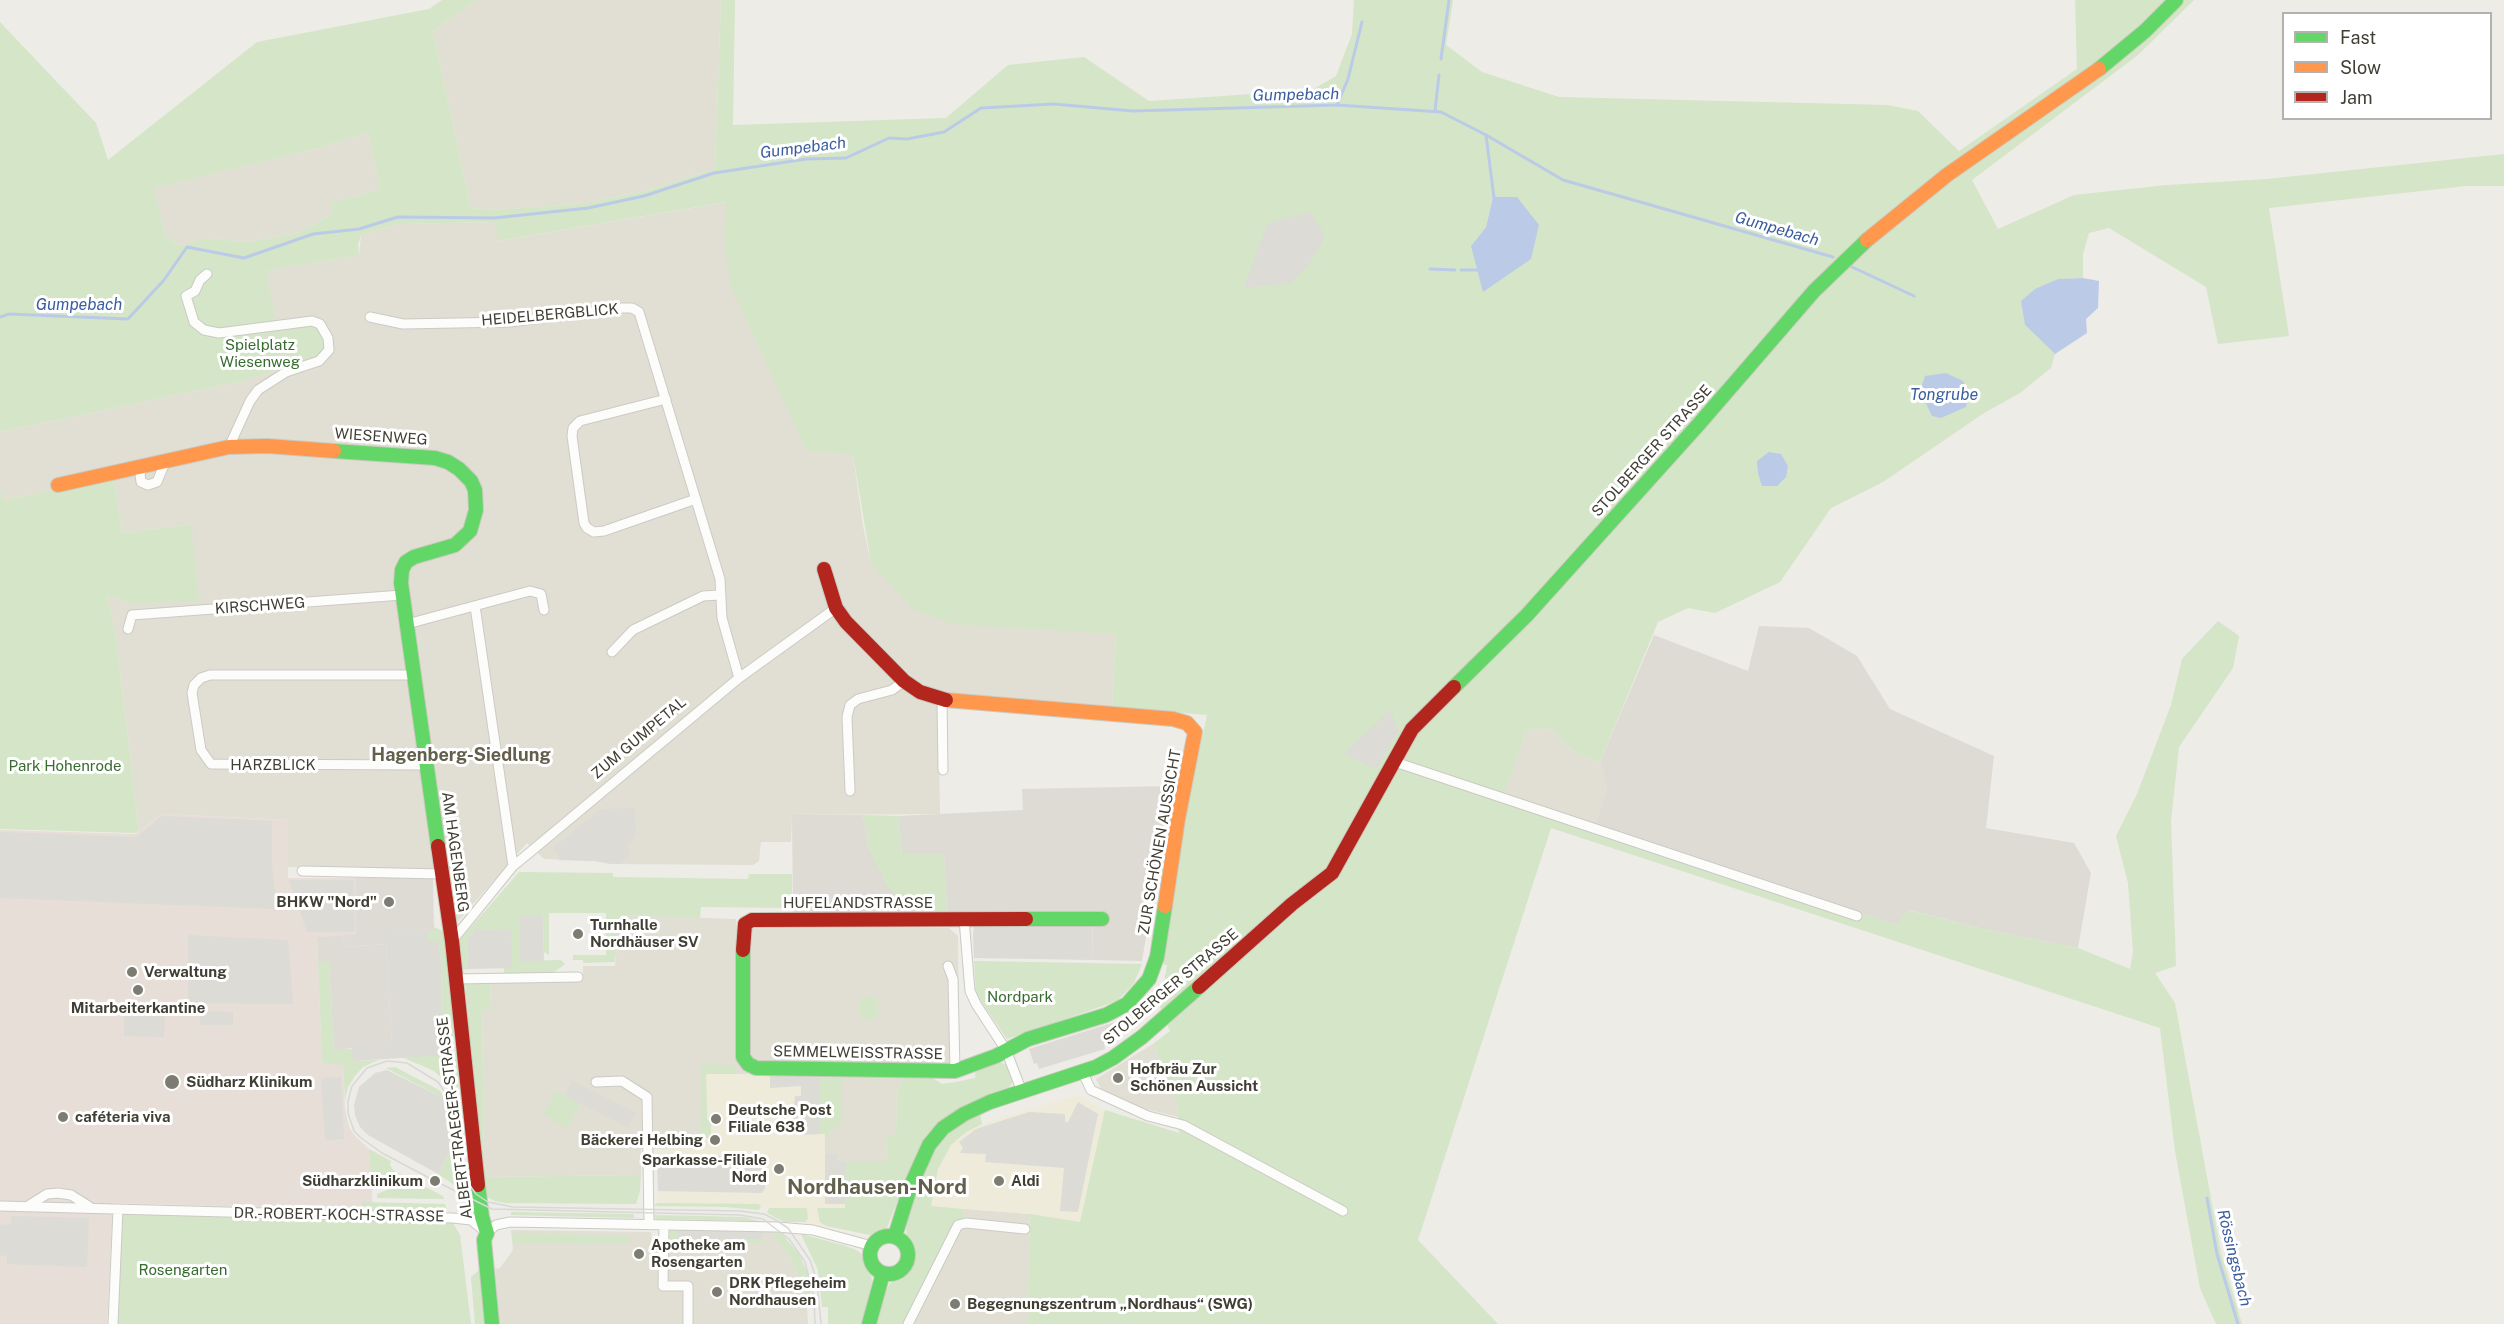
<!DOCTYPE html>
<html>
<head>
<meta charset="utf-8">
<style>
	body { margin:0 }
	#map { position:relative; width:2504px; height:1324px; overflow:hidden; background:#edece6; font-family:"Public Sans",sans-serif }
	canvas { display:block }
	.legend { position:absolute; left:2282px; top:12px; width:210px; height:108px; box-sizing:border-box; background:#fff; border:2px solid #b3b2ae; margin:0; padding:8px 10px; list-style:none; font-size:18px; color:#413f34 }
	.legend li { display:flex; align-items:center; gap:12px; height:30px }
	.legend b { width:30px; border:2px solid #b3b2ae }
</style>
</head>
<body>
<div id="map">
<canvas width="2504" height="1324"></canvas>
<ul class="legend">
<li><b style="height:8px;background:#63d668"></b>Fast</li>
<li><b style="height:8px;background:#ff974d"></b>Slow</li>
<li><b style="height:8px;background:#b3261e"></b>Jam</li>
</ul>
</div>
<script>
const ctx = document.querySelector('canvas').getContext('2d');
ctx.lineJoin = 'round';
function fillPath(path, color) { ctx.fillStyle = color; ctx.fill(path, 'evenodd'); }
const poly = rows => new Path2D(rows.map(r => 'M' + r).join(''));
function strokePath(path, color, width, dash) { ctx.strokeStyle = color; ctx.lineWidth = width; ctx.lineCap = dash ? 'butt' : 'round'; ctx.setLineDash(dash || []); ctx.stroke(path); }
function drawText(font, color, halo, rows, align = 'center') {
  ctx.font = font + ' "Public Sans",sans-serif'; ctx.lineWidth = 6; ctx.setLineDash([]); ctx.textBaseline = 'middle'; ctx.strokeStyle = halo; ctx.fillStyle = color; for (const [text, x, y, turn = 0] of rows) {
    ctx.save(); ctx.translate(x, y); ctx.rotate((+turn || 0) * Math.PI / 180); ctx.textAlign = isNaN(turn) ? turn : align; if (halo) ctx.strokeText(text, 0, 0); ctx.fillText(text, 0, 0); ctx.restore();
  }
}
const residential = poly([
	[477,0,721,0,715,169,645,191,585,203,497,210,471,208,433,31],
	[368,132,380,190,332,202,332,214,298,233,246,242,206,238,179,246,165,235,153,188,319,148],
	[727,202,724,240,853,454,863,526,871,563,1060,629,1116,634,1112,707,971,697,938,692,940,814,792,815,791,842,761,842,759,861,753,865,609,864,594,861,544,859,527,843,458,921,453,917,446,871,433,869,288,867,288,820,162,814,139,831,116,637,107,596,134,604,191,524,122,533,114,479,3,500,0,488,0,432,243,381,315,358,276,329,266,271,359,255,361,235,398,224,495,222,499,241],
	[1549,728,1576,753,1600,762,1607,787,1595,825,1503,793,1527,730],
	[620,915,736,919,737,928,949,928,958,936,959,1061,931,1066,928,1077,904,1078,897,1092,896,1137,886,1137,887,1161,837,1161,837,1154,825,1154,825,1138,833,1128,842,1078,820,1078,820,1072,736,1074,736,1065,700,1148,641,1149,641,1175,488,1177,484,1163,482,1009,491,1010,490,982,583,980,583,966,615,966],
	[1153,1044,1177,1102,1178,1117,1138,1107,1103,1093,1096,1079],
	[964,1209,1030,1214,1027,1324,903,1324,934,1266,962,1222],
	[659,1229,669,1229,669,1243,762,1243,762,1232,774,1232,777,1243,784,1248,797,1272,806,1303,812,1303,813,1307,807,1308,808,1324,499,1324,495,1269,500,1268,513,1250,511,1230,651,1232,652,1243,659,1243]
]);
const commercial = poly([
	[706,1074,770,1074,786,1086,801,1086,801,1096,795,1097,795,1113,799,1121,825,1134,825,1203,845,1204,845,1208,818,1208,820,1221,826,1226,805,1222,808,1219,807,1208,657,1203,657,1149,699,1148,700,1138,711,1138,707,1121],
	[1077,1095,1105,1110,1080,1222,1030,1214,931,1206,938,1169,951,1145,965,1133,982,1124]
]);
const industrial = poly([
	[1759,626,1809,628,1857,656,1890,709,1994,756,1986,828,2074,843,2091,873,2078,948,1983,929,1909,910,1897,925,1595,825,1607,787,1600,762,1654,635,1748,671],
	[1171,786,1142,961,1093,960,1092,913,947,912,944,854,902,854,898,816,1023,810,1022,789],
	[792,815,863,815,869,849,894,894,926,912,793,913],
	[356,878,433,878,434,930,356,935],
	[343,935,345,947,386,944,392,1044,334,1050,329,961,318,961,317,937]
]);
const medical = poly([
	[162,814,288,820,288,878,356,878,356,935,317,937,322,1063,343,1064,345,1109,349,1127,354,1135,369,1149,373,1210,113,1203,107,1324,0,1324,0,830,135,834]
]);
const green = poly([
	[442,0,477,0,433,31,471,208,497,210,585,203,645,191,715,169,721,0,735,0,733,125,946,118,1008,65,1084,57,1149,101,1312,90,1336,76,1352,34,1354,0,1453,0,1446,45,1482,72,1559,97,1887,105,1918,111,1959,151,2077,69,2075,0,2194,0,2138,55,1972,180,1998,229,2074,195,2167,185,2267,179,2504,154,2504,186,2466,186,2269,208,2289,336,2218,344,2206,287,2109,228,2089,233,2083,254,2083,278,2058,279,2025,325,2055,354,2051,368,2020,393,1984,413,1883,482,1831,508,1780,582,1715,613,1688,608,1658,622,1600,762,1576,753,1549,728,1527,730,1504,793,1897,925,1908,910,1983,929,2078,948,2130,969,2133,952,2128,883,2116,836,2137,794,2171,705,2182,659,2218,621,2239,636,2233,668,2179,747,2171,821,2176,966,2155,973,2175,1003,2221,1253,2242,1324,2216,1324,2200,1288,2175,1151,2160,1028,1551,828,1418,1240,1498,1324,1027,1324,1030,1214,1080,1222,1105,1110,1179,1133,1177,1102,1153,1044,1170,1031,1160,1007,1167,965,1161,964,1191,790,1207,715,1112,707,1116,634,953,624,914,610,871,563,853,454,806,450,730,284,724,240,726,202,498,241,495,222,398,224,361,235,358,245,359,255,267,271,276,328,297,325,311,326,319,330,324,339,325,348,315,358,243,381,0,432,0,22,96,123,108,160,257,42,429,9],
	[368,132,380,190,332,202,332,214,298,233,246,242,206,238,179,246,165,235,154,188,319,148],
	[1493,197,1517,197,1471,246,1486,227],
	[114,478,122,533,191,524,199,601,134,604,107,596,116,637,139,831,135,833,0,829,0,488,4,500],
	[863,815,898,816,902,854,944,853,947,912,926,912,894,894,887,886,869,849],
	[519,872,613,873,613,877,748,879,749,874,792,874,792,908,701,907,700,918,620,915,615,962,583,963,583,960,573,960,573,955,606,955,606,913,549,913,549,955,544,952,543,916,520,961,561,960,565,964,553,973,504,973,504,968,512,968,473,934,467,939,468,969,461,970,459,941],
	[434,927,445,932,455,1030,454,1036,448,1037,441,1038,436,1032,442,1031,441,964,439,942,428,941,428,933,434,932],
	[318,961,329,961,334,1049,353,1049,354,1061,378,1060,363,1067,355,1076,348,1087,345,1100,343,1065,322,1063],
	[974,961,1142,964,1134,983,1117,1001,1007,1039,976,994],
	[465,982,490,982,491,1010,482,1010,484,1163,488,1177,641,1175,640,1191,636,1204,506,1203,495,1201,483,1195],
	[860,998,877,998,877,1020,860,1020],
	[449,1053,457,1053,460,1116,457,1116,454,1095,447,1083,434,1071,404,1058],
	[999,1062,1008,1065,1013,1076,1012,1083,1006,1091,973,1103,906,1179,886,1230,870,1235,826,1226,820,1222,817,1208,845,1208,845,1161,887,1161,886,1136,896,1136,897,1092,904,1078,931,1077,942,1084,956,1082,975,1078,976,1067],
	[702,1064,736,1065,736,1074,706,1074,707,1120,711,1121,711,1138,700,1138],
	[395,1067,439,1090,451,1107,445,1099,386,1068],
	[820,1078,842,1078,842,1125,833,1128,825,1138,825,1134,820,1134],
	[556,1091,580,1104,567,1128,543,1115],
	[980,1113,982,1124,965,1133,951,1145,938,1169,931,1206,964,1209,962,1222,934,1266,903,1324,874,1324,883,1297,890,1283,910,1267,912,1247,906,1238,907,1219,927,1161,935,1148,947,1134,959,1124],
	[454,1145,456,1162,461,1179,474,1198,438,1174],
	[369,1149,391,1161,390,1165,393,1170,406,1177,372,1190],
	[412,1180,443,1196,444,1199,377,1198,377,1194],
	[361,1202,445,1204,447,1212,361,1210],
	[657,1203,758,1204,761,1206,759,1210,726,1207,654,1206],
	[769,1208,807,1208,808,1219,805,1222,784,1222,767,1213],
	[511,1212,634,1214,634,1218,511,1215],
	[123,1214,453,1223,460,1235,471,1324,117,1324],
	[654,1215,744,1217,759,1221,656,1219],
	[669,1229,677,1229,677,1239,762,1239,762,1243,669,1243],
	[774,1232,781,1233,799,1254,808,1274,812,1303,807,1303,797,1272,784,1248,777,1243],
	[512,1233,630,1236,630,1243,513,1244],
	[801,1234,843,1245,856,1250,864,1256,870,1269,872,1282,862,1324,828,1324,828,1307,822,1307,818,1270],
	[479,1270,486,1324,475,1324,471,1277]
]);
const parking = poly([
	[1310,212,1325,236,1310,263,1291,283,1244,288,1267,224],
	[1390,710,1399,731,1376,769,1344,754],
	[635,808,636,836,626,847,631,853,618,864,594,861,559,860,559,856,553,848,601,809],
	[162,816,272,821,272,866,277,909,0,898,0,832,137,837],
	[289,880,354,880,355,932,307,932],
	[520,916,543,916,544,961,520,961],
	[978,923,1092,925,1093,960,974,958,973,934,974,927],
	[511,929,512,968,468,969,467,938,473,934,474,930],
	[434,930,435,932,428,933,428,941,439,941,441,964,442,1032,437,1033,441,1038,448,1037,449,1055,353,1061,352,1047,392,1044,386,944,345,947,343,935],
	[188,935,288,940,293,1004,188,1003],
	[132,1002,165,1003,164,1037,124,1036,124,1012,131,1012],
	[200,1011,233,1012,233,1025,200,1025],
	[1115,1022,1120,1037,1104,1043,1105,1049,1039,1069,1037,1063,1034,1064,1029,1049],
	[387,1070,445,1099,451,1107,455,1143,438,1174,368,1135,360,1127,355,1115,354,1105,359,1087,375,1073],
	[770,1071,820,1072,820,1134,800,1135,799,1121,792,1121,795,1096,801,1096,801,1086,770,1088],
	[341,1077,344,1139,325,1140,321,1078],
	[572,1081,636,1113,628,1127,565,1096],
	[1078,1102,1098,1114,1078,1212,1060,1211,1064,1168,985,1162,986,1154,960,1153,963,1148,959,1142,976,1129,1029,1112,1065,1114,1065,1122,1068,1122],
	[825,1154,837,1154,837,1161,845,1161,845,1204,825,1204],
	[657,1156,765,1156,765,1188,762,1193,658,1191],
	[12,1216,89,1218,87,1267,7,1264,7,1256,0,1255,0,1225,11,1224],
	[677,1229,762,1232,762,1239,677,1239]
]);
const water = poly([
	[1493,197,1517,197,1539,225,1531,259,1483,292,1471,246,1486,227],
	[2083,278,2099,281,2098,308,2086,319,2087,333,2055,354,2025,325,2021,301,2035,289,2058,279],
	[1946,373,1963,381,1969,392,1966,407,1941,418,1932,416,1920,391,1925,376],
	[1769,452,1781,454,1788,466,1786,477,1777,486,1762,486,1758,473,1757,461]
]);
const stream = poly([
	[1441,59,1449,0],
	[1337,105,1348,79,1362,22],
	[1435,111,1439,75],
	[1486,135,1494,198],
	[1852,267,1914,296],
	[1430,269,1455,270],
	[1461,270,1479,270],
	[0,317,9,314,128,319,164,280,187,247,244,258,313,234,359,229,398,217,494,218,588,208,644,196,714,173,806,159,846,158,889,138,907,139,944,132,981,108,1054,104,1133,111,1337,105,1441,112,1486,135,1563,180,1833,257],
	[2207,1198,2217,1254,2238,1324]
]);
const street = poly([
	[207,274,200,280,195,291,186,296,194,322,204,330,219,333,312,321,320,324,328,338,329,350,319,361,286,372,258,390,250,401,229,447],
	[370,317,403,324,510,322,622,308,632,308,639,312,720,579,722,618,739,678],
	[666,399,580,421,573,428,572,436,584,523,587,528,594,532,604,531,696,499],
	[143,466,140,474,141,482,148,485,157,482,166,460],
	[475,606,513,866],
	[407,624,530,591,541,594,544,610],
	[128,629,132,615,402,595],
	[612,652,633,630,703,596,720,595],
	[414,675,210,675,201,678,194,685,192,693,201,750,211,764,426,765],
	[942,700,943,770],
	[1392,761,1857,916],
	[850,791,847,717,850,705,858,699,892,690,904,681],
	[302,871,442,874],
	[964,919,970,991,976,1004,1006,1050,1022,1092],
	[452,941,513,866,523,858,739,678,836,608],
	[948,966,953,979,955,1071],
	[455,979,578,977],
	[1082,1071,1091,1090,1148,1116,1183,1125,1343,1211],
	[596,1082,622,1081,647,1097,649,1224],
	[0,1206,453,1218,471,1220,487,1233,496,1225,510,1222,777,1227,813,1230,872,1246],
	[28,1206,47,1194,58,1193,71,1195,90,1207],
	[664,1225,663,1286,688,1286,688,1324],
	[113,1324,118,1209],
	[908,1324,958,1225,966,1223,1025,1229]
]);
const fast = poly([
	[2099,69,2145,31,2176,0],
	[334,451,435,458,448,462,459,469,471,481,475,490,476,510,470,531,455,545,414,557,406,562,402,570,401,583,438,846],
	[1454,687,1527,615,1699,424,1814,291,1867,240],
	[1026,919,1102,919],
	[743,950,743,1057,748,1064,756,1068,955,1071,996,1056,1028,1039,1106,1015,1127,1004,1149,979,1157,957,1165,906],
	[478,1185,482,1217,487,1233,484,1240,492,1324],
	'870 1255a19 19 0 1 1 38 0a19 19 0 1 1-38 0Z',
	[895,1236,911,1185,929,1145,943,1128,964,1114,990,1102,1096,1067,1113,1058,1142,1037,1199,987],
	[869,1324,883,1273]
]);
const slow = poly([
	[1867,240,1947,175,2099,69],
	[58,485,229,447,267,446,334,451],
	[946,700,1173,719,1187,723,1195,732,1178,819,1165,906]
]);
const jam = poly([
	[824,569,836,608,846,622,904,681,920,692,946,700],
	[438,846,452,941,478,1185],
	[743,950,745,924,752,920,1026,919],
	[1199,987,1292,904,1332,873,1412,729,1454,687]
]);
const tram = poly([
	[815,1324,814,1298,805,1262,789,1239,763,1219,740,1215,492,1209,435,1181,382,1153,361,1138,354,1131,348,1113,348,1101,352,1086,367,1068,387,1061,407,1063,438,1082,452,1103,458,1157,464,1177,476,1194,488,1202,513,1207,740,1211,764,1214,774,1219,788,1228,810,1260,817,1281,821,1324]
]);
const markers = [
	[389,902,6,"#7d7c72"],
	[578,934,6,"#7d7c72"],
	[132,972,6,"#7d7c72"],
	[138,990,6,"#7d7c72"],
	[1118,1078,6,"#7d7c72"],
	[172,1082,8,"#7d7c72"],
	[63,1117,6,"#7d7c72"],
	[716,1119,6,"#7d7c72"],
	[715,1140,6,"#7d7c72"],
	[779,1169,6,"#7d7c72"],
	[435,1181,6,"#7d7c72"],
	[999,1181,6,"#7d7c72"],
	[639,1254,6,"#7d7c72"],
	[717,1292,6,"#7d7c72"],
	[955,1304,6,"#7d7c72"]
];
const streetNames = [
	["HEIDELBERGBLICK",550,315,-5],
	["WIESENWEG",381,437,4],
	["STOLBERGER STRASSE",1652,451,-48],
	["KIRSCHWEG",260,606,-4],
	["ZUM GUMPETAL",639,738,-40],
	["HARZBLICK",273,765],
	["ZUR SCHÖNEN AUSSICHT",1160,842,-80],
	["AM HAGENBERG",455,852,82],
	["HUFELANDSTRASSE",858,903],
	["STOLBERGER STRASSE",1171,987,-40],
	["SEMMELWEISSTRASSE",858,1053,1],
	["ALBERT-TRAEGER-STRASSE",455,1118,-97],
	["DR.-ROBERT-KOCH-STRASSE",339,1215,1]
];
const parkNames = [
	["Spielplatz",260,345],
	["Wiesenweg",260,362],
	["Park Hohenrode",65,766],
	["Nordpark",1020,997],
	["Rosengarten",183,1270]
];
const poiNames = [
	["BHKW \"Nord\"",377,902,"right"],
	["Turnhalle",590,925],
	["Nordhäuser SV",590,942],
	["Verwaltung",144,972],
	["Mitarbeiterkantine",138,1008,"center"],
	["Hofbräu Zur",1130,1069],
	["Schönen Aussicht",1130,1086],
	["Südharz Klinikum",186,1082],
	["Deutsche Post",728,1110],
	["Filiale 638",728,1127],
	["caféteria viva",75,1117],
	["Bäckerei Helbing",703,1140,"right"],
	["Sparkasse-Filiale",767,1160,"right"],
	["Nord",767,1177,"right"],
	["Südharzklinikum",423,1181,"right"],
	["Aldi",1011,1181],
	["Apotheke am",651,1245],
	["Rosengarten",651,1262],
	["DRK Pflegeheim",729,1283],
	["Nordhausen",729,1300],
	["Begegnungszentrum „Nordhaus“ (SWG)",967,1304]
];
const waterNames = [
	["Gumpebach",1296,95,-1],
	["Gumpebach",803,148,-7],
	["Gumpebach",1777,229,16],
	["Gumpebach",79,305],
	["Tongrube",1944,395],
	["Rössingsbach",2234,1258,76]
];
const quarterNames = [
	["Hagenberg-Siedlung",461,755]
];
const districtNames = [
	["Nordhausen-Nord",877,1188]
];
fillPath(residential, '#e1dfd4');
fillPath(commercial, '#efebda');
fillPath(industrial, '#dddbd4');
fillPath(medical, '#e7ded7');
fillPath(green, '#d4e5c8');
fillPath(parking, '#dcdbd6');
fillPath(water, '#bbcbe7');
strokePath(stream, '#bbcbe7', 3);
strokePath(street, '#cbcac4', 11);
strokePath(fast, '#cbcabe', 16);
strokePath(slow, '#cbcabe', 16);
strokePath(jam, '#cbcabe', 16);
strokePath(street, '#fcfcfb', 9);
strokePath(fast, '#63d668', 14);
strokePath(slow, '#ff974d', 14);
strokePath(jam, '#b3261e', 14);
strokePath(tram, '#d8d8d7', 1.5);
for (const [x, y, r, color] of markers) { const dot = new Path2D(); dot.arc(x, y, r, 0, 2 * Math.PI); ctx.fillStyle = color; ctx.fill(dot); strokePath(dot, '#fff', 2); }
drawText('15px', '#413f34', '#fff', streetNames);
drawText('15px', '#376c2f', '#fff', parkNames);
drawText('bold 15px', '#413f34', '#fff', poiNames, 'left');
drawText('italic 16px', '#3a5da0', '#fff', waterNames);
drawText('bold 18px', '#625f4d', '#fff', quarterNames);
drawText('bold 21px', '#625f4d', '#fff', districtNames);
</script>
</body>
</html>
